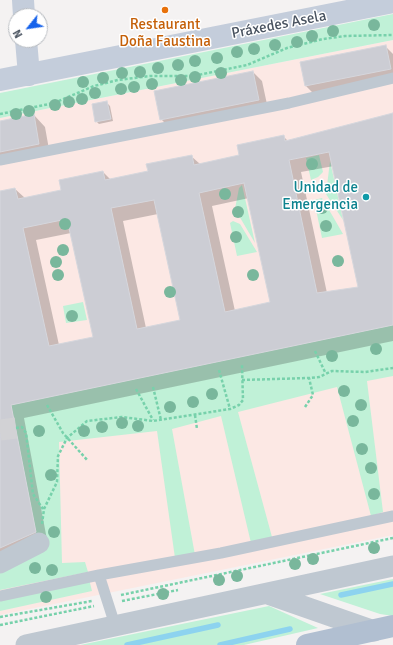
<!DOCTYPE html>
<html>
<head>
<meta charset="utf-8">
<style>
	body { margin:0 }
	#map { position:relative; width:393px; height:645px; overflow:hidden; background:#f4f2f2; font-family:Signika,sans-serif }
	canvas { display:block }
	.north { position:absolute; left:8px; top:8px; width:40px; height:40px; box-sizing:border-box; background:#fff; border:1px solid #b6babf; border-radius:50%; rotate:240deg; font-size:11px; font-weight:700; line-height:16px; text-align:center; color:#495360 }
	.north::after { content:''; display:block; margin:auto; width:14px; height:18px; background:#1562eb; clip-path:polygon(50% 0,100% 100%,50% 72%,0 100%) }
</style>
</head>
<body>
<div id="map">
<canvas width="393" height="645"></canvas>
<div class="north">N</div>
</div>
<script>
const ctx = document.querySelector('canvas').getContext('2d');
ctx.lineJoin = 'round';
function fillPath(path, color) { ctx.fillStyle = color; ctx.fill(path, 'evenodd'); }
const poly = rows => new Path2D(rows.map(r => 'M' + r).join(''));
function strokePath(path, color, width, dash) { ctx.strokeStyle = color; ctx.lineWidth = width; ctx.lineCap = dash ? 'butt' : 'round'; ctx.setLineDash(dash || []); ctx.stroke(path); }
function drawText(font, color, halo, rows, align = 'center') {
  ctx.font = font + ' Signika,sans-serif'; ctx.lineWidth = 3; ctx.setLineDash([]); ctx.textBaseline = 'middle'; ctx.strokeStyle = halo; ctx.fillStyle = color; for (const [text, x, y, turn = 0] of rows) {
    ctx.save(); ctx.translate(x, y); ctx.rotate((+turn || 0) * Math.PI / 180); ctx.textAlign = isNaN(turn) ? turn : align; if (halo) ctx.strokeText(text, 0, 0); ctx.fillText(text, 0, 0); ctx.restore();
  }
}
const medical = poly([
	[393,40,393,535,0,615,0,118]
]);
const green = poly([
	[393,14,393,40,0,118,0,93],
	[319,155,323,172,318,177,311,180,306,158],
	[330,161,343,220,326,194],
	[242,185,255,243,235,209,239,188],
	[322,198,332,215,343,234,322,238,314,200],
	[233,221,240,224,257,252,237,256,230,223],
	[83,302,87,320,66,323,63,306],
	[393,325,393,376,367,381,383,512,371,516,337,387,238,412,272,537,251,543,221,416,172,429,195,555,175,558,157,431,59,442,62,563,85,562,88,572,0,590,0,564,37,538,11,405],
	[89,579,92,591,0,611,0,599],
	[393,579,393,616,380,614,320,594],
	[269,606,318,628,244,645,80,645]
]);
const shadow = poly([
	[385,46,393,54,393,79,315,95,306,86],
	[253,72,262,81,268,109,170,128,161,119],
	[107,103,110,106,113,121,99,124,96,121],
	[393,114,393,341,24,418,48,545,0,563,0,192,15,189,25,198,62,191,103,172,111,180,149,172,191,156,200,164,240,156,283,136,288,141],
	[334,166,359,288,327,293,301,172],
	[249,198,271,303,235,311,212,206],
	[158,214,181,320,146,328,123,221],
	[71,233,94,338,59,345,36,240],
	[34,115,45,127,50,155,0,165,0,122]
]);
const stream = poly([
	[341,595,393,584],
	[127,645,218,625],
	[220,645,290,629]
]);
const building = poly([
	[386,45,391,69,305,86,300,62,386,45],
	[253,71,259,100,160,120,154,91,253,71],
	[107,101,111,119,95,122,92,104,107,101],
	[393,113,393,325,11,405,36,532,0,548,0,191,15,188,18,199,61,190,59,180,103,171,105,180,148,171,146,164,192,155,194,165,239,155,237,145,284,135,285,141,393,113],
	[329,152,358,287,317,293,289,160,329,152],
	[244,183,270,302,225,312,199,193,244,183],
	[154,200,180,320,137,329,111,208,154,200],
	[67,219,93,337,49,346,23,228,67,219],
	[34,114,39,144,0,152,0,121,34,114]
]);
const streetTunnel = poly([
	[0,430,16,428]
]);
const path = poly([
	[0,114,54,103,94,86,118,80,150,76,193,76,247,65,287,48,323,39,345,36,393,35],
	[315,351,325,372],
	[219,370,230,409],
	[242,380,309,378,319,377,332,371,365,372,393,368],
	[153,387,161,420],
	[136,389,153,420],
	[47,405,63,433,88,461],
	[305,407,313,395,309,378],
	[195,415,197,429],
	[16,428,22,427,26,433,33,494,43,509],
	[42,524,44,509,57,482,58,456,67,438,87,421,122,417,153,421,230,409,239,405,243,400,242,365],
	[121,595,393,538],
	[122,601,178,590],
	[0,617,92,601],
	[0,625,94,606]
]);
const lane = poly([
	[0,160,289,103,393,78],
	[0,596,99,575],
	[115,625,99,575,221,553,393,516]
]);
const street = poly([
	[0,563,39,543],
	[268,594,374,631],
	[26,645,393,566]
]);
const secondary = poly([
	[23,0,24,16],
	[26,40,29,75],
	[0,80,393,2]
]);
const primary = poly([
	[307,645,393,626]
]);
const trees = [
	[374,25],
	[333,31],
	[312,36],
	[297,42],
	[275,45],
	[254,49],
	[237,52],
	[217,58],
	[195,61],
	[178,65],
	[158,68],
	[140,72],
	[122,73],
	[221,73],
	[195,77],
	[103,78],
	[181,80],
	[83,82],
	[152,84],
	[134,87],
	[121,89],
	[95,93],
	[82,99],
	[69,102],
	[55,105],
	[29,111],
	[16,114],
	[312,164],
	[225,194],
	[322,208],
	[238,212],
	[65,224],
	[326,226],
	[236,237],
	[63,250],
	[338,261],
	[56,262],
	[58,275],
	[253,275],
	[170,292],
	[72,316],
	[376,349],
	[332,356],
	[344,391],
	[212,394],
	[193,402],
	[361,405],
	[170,407],
	[353,421],
	[122,423],
	[138,426],
	[102,427],
	[39,431],
	[84,431],
	[362,449],
	[371,468],
	[51,475],
	[374,494],
	[54,532],
	[374,548],
	[313,559],
	[295,564],
	[35,568],
	[52,570],
	[237,576],
	[219,580],
	[163,594],
	[46,597]
];
const markers = [
	[165,10,4,"#e8710a"],
	[366,197,4,"#0f9aa8"]
];
const foodNames = [
	["Restaurant",165,25],
	["Doña Faustina",165,42]
];
const streetNames = [
	["Práxedes Asela",279,25,-11]
];
const cultureNames = [
	["Unidad de",358,188],
	["Emergencia",358,205]
];
fillPath(medical, '#fce8e4');
fillPath(green, '#c0f1d7');
fillPath(shadow, '#0003');
strokePath(stream, '#8dd3ef', 5.5);
fillPath(building, '#cccdd4');
strokePath(building, '#d6d7dd', 1);
strokePath(streetTunnel, '#d2d2d5', 21, [21, 10]);
strokePath(path, '#77d1ab', 2.5, [3, 2]);
strokePath(lane, '#bfc8d1', 11);
strokePath(street, '#bfc8d1', 21);
strokePath(secondary, '#c4cddb', 22);
strokePath(primary, '#b1bfd1', 22);
ctx.fillStyle = '#79b79c';
for (const [x, y] of trees) { ctx.beginPath(); ctx.arc(x, y, 6, 0, 2 * Math.PI); ctx.fill(); }
for (const [x, y, r, color] of markers) { const dot = new Path2D(); dot.arc(x, y, r, 0, 2 * Math.PI); ctx.fillStyle = color; ctx.fill(dot); strokePath(dot, '#fff', 1.5); }
drawText('15px', '#c56008', '#fff', foodNames);
drawText('15px', '#495360', '#fff', streetNames);
drawText('15px', '#0d838f', '#fff', cultureNames, 'right');
</script>
</body>
</html>
